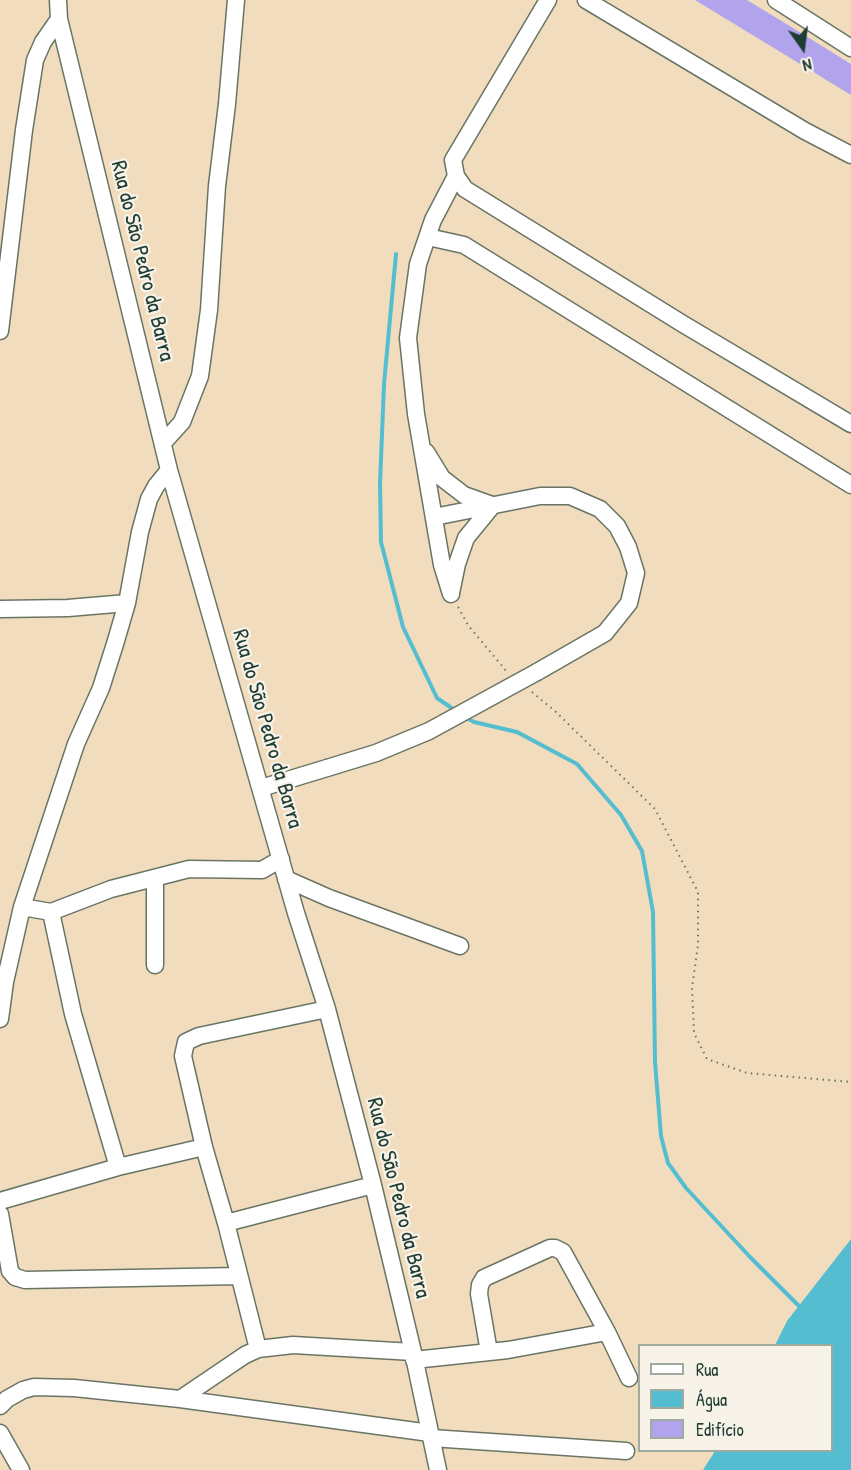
<!DOCTYPE html>
<html>
<head>
<meta charset="utf-8">
<style>
	body { margin:0 }
	#map { position:relative; width:851px; height:1470px; overflow:hidden; background:#f2dcbe; font-family:"Patrick Hand",sans-serif }
	canvas { display:block }
	.legend { position:absolute; left:638px; top:1344px; width:195px; height:108px; box-sizing:border-box; background:#f7f3e8; border:2px solid #a1aaa0; margin:0; padding:8px 10px; list-style:none; font-size:18px; color:#1f3d34 }
	.legend li { display:flex; align-items:center; gap:12px; height:30px }
	.legend b { width:30px; border:2px solid #a1aaa0 }
	.north { position:absolute; left:773px; top:18px; width:60px; height:60px; -webkit-text-stroke:4px #f7f3e8; paint-order:stroke; rotate:166deg; font-size:16px; font-weight:700; line-height:24px; text-align:center; color:#1f3d34 }
	.north::after { content:''; display:block; margin:auto; width:21px; height:27px; background:#1f3d34; clip-path:polygon(50% 0,100% 100%,50% 72%,0 100%) }
</style>
</head>
<body>
<div id="map">
<canvas width="851" height="1470"></canvas>
<ul class="legend">
<li><b style="height:8px;background:#fff"></b>Rua</li>
<li><b style="height:16px;background:#54bed0"></b>Água</li>
<li><b style="height:16px;background:#b1a4ec"></b>Edifício</li>
</ul>
<div class="north">N</div>
</div>
<script>
const ctx = document.querySelector('canvas').getContext('2d');
ctx.lineJoin = 'round';
function fillPath(path, color) { ctx.fillStyle = color; ctx.fill(path, 'evenodd'); }
const poly = rows => new Path2D(rows.map(r => 'M' + r).join(''));
function strokePath(path, color, width, dash) { ctx.strokeStyle = color; ctx.lineWidth = width; ctx.lineCap = dash ? 'butt' : 'round'; ctx.setLineDash(dash || []); ctx.stroke(path); }
function drawText(font, color, halo, rows, align = 'center') {
  ctx.font = font + ' "Patrick Hand",sans-serif'; ctx.lineWidth = 4.5; ctx.setLineDash([]); ctx.textBaseline = 'middle'; ctx.strokeStyle = halo; ctx.fillStyle = color; for (const [text, x, y, turn = 0] of rows) {
    ctx.save(); ctx.translate(x, y); ctx.rotate((+turn || 0) * Math.PI / 180); ctx.textAlign = isNaN(turn) ? turn : align; if (halo) ctx.strokeText(text, 0, 0); ctx.fillText(text, 0, 0); ctx.restore();
  }
}
const water = poly([
	[851,1239,851,1470,703,1470,715,1451,832,1450,832,1346,775,1345,787,1321]
]);
const stream = poly([
	[396,254,384,384,380,484,381,542,403,627,437,698,456,711],
	[465,717,474,722,517,732,577,764,621,815,642,851,653,912,655,1062,661,1136,668,1163,686,1188,750,1257,799,1306]
]);
const building = poly([
	[695,0,747,0,793,28,851,64,851,95]
]);
const path = poly([
	[458,607,468,625,507,672],
	[532,692,556,712,655,809,698,892,698,945,692,988,694,1033,707,1059,747,1073,851,1082]
]);
const minor = poly([
	[58,0,59,19,169,470,296,913,327,1009,373,1185,413,1352,438,1470],
	[548,0,453,160,456,176,465,189,683,324,851,424],
	[586,0,805,131,851,155],
	[776,0,851,48],
	[428,237,464,245,851,485],
	[0,331,24,130,35,60,43,42,59,19],
	[163,443,182,422,200,376,209,310,217,186,227,104,236,0],
	[426,452,442,478,464,495,492,505],
	[434,517,540,496,570,496,600,509,617,526,628,547,636,573,629,603,605,633,537,672],
	[451,593,457,564,466,538,493,505],
	[451,594,442,565,416,414,408,338,418,264,433,220,456,176],
	[0,609,68,608,127,603],
	[261,788,327,768],
	[286,879,329,898,460,946],
	[22,907,51,912,111,889,189,869,262,870,281,859],
	[51,912,73,1014,118,1167],
	[155,965,155,878],
	[0,1019,5,982,22,907,76,744,101,688,115,644,127,603,140,532,149,499,156,486,169,470],
	[0,1201,118,1167,204,1147],
	[0,1214,10,1271,15,1277,25,1280,239,1276],
	[226,1223,373,1185],
	[258,1349,226,1223,204,1147,183,1056,186,1042,199,1036,327,1009],
	[489,1352,479,1294,480,1285,484,1278,550,1248,555,1248,563,1252,607,1332,629,1378],
	[414,1360,508,1350,607,1332],
	[180,1399,245,1355,258,1349,293,1345,413,1352],
	[0,1406,7,1399,23,1390,34,1387,74,1388,180,1399,430,1433],
	[0,1433,21,1470],
	[431,1438,626,1451]
]);
const minorBridge = poly([
	[327,768,376,753,429,731,537,672]
]);
const streetNames = [
	["Rua do São Pedro da Barra",142,261,76],
	["Rua do São Pedro da Barra",267,729,74],
	["Rua do São Pedro da Barra",398,1198,76]
];
fillPath(water, '#54bed0');
strokePath(stream, '#54bed0', 4);
fillPath(building, '#b1a4ec');
strokePath(minor, '#697564', 19);
strokePath(path, '#697564', 2, [1.5, 4.5]);
strokePath(minor, '#fff', 16);
strokePath(minorBridge, '#697564', 19, []);
strokePath(minorBridge, '#fff', 16);
drawText('22px', '#1f3d34', '#f7f3e8', streetNames);
</script>
</body>
</html>
